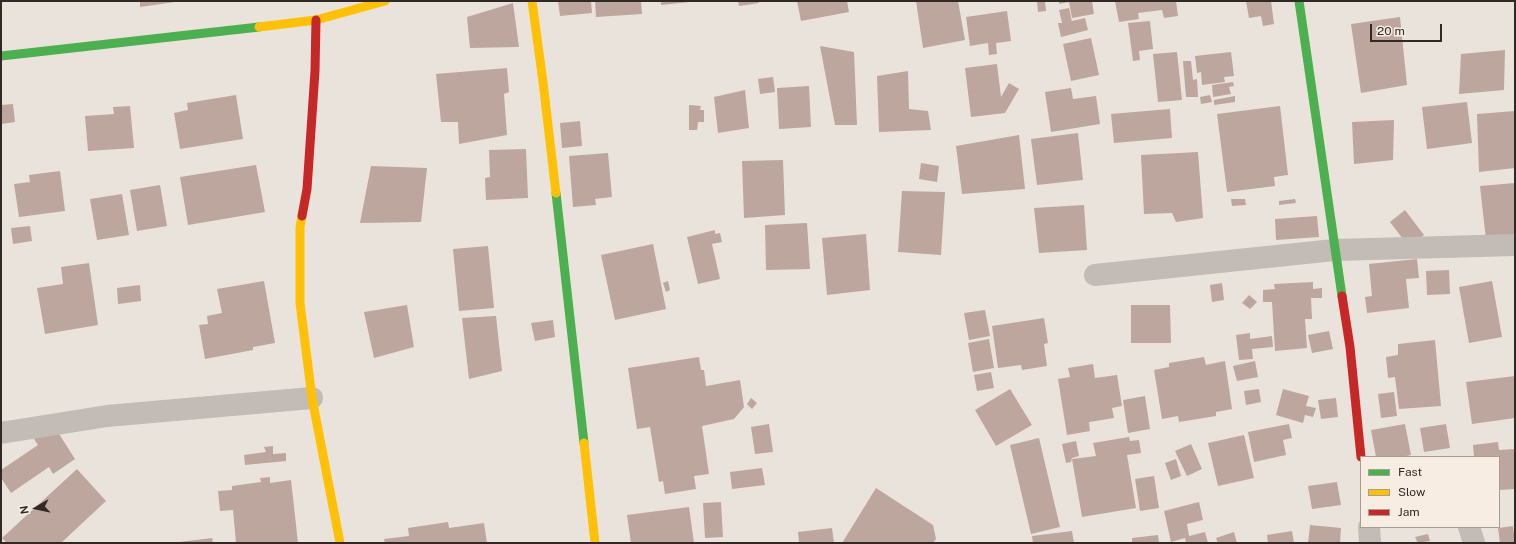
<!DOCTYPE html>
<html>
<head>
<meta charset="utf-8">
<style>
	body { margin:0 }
	#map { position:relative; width:1516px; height:544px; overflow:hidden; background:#eae3dc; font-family:"Public Sans",sans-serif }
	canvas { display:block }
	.frame { position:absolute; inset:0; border:2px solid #322825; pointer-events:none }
	.legend { position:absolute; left:1360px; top:456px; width:140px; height:72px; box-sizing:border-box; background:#f8ede2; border:1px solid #a99e96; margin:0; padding:5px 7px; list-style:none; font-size:12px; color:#322825 }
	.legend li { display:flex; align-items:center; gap:8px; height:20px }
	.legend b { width:20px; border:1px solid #a99e96 }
	.north { position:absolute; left:16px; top:488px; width:40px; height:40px; -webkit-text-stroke:3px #f8ede2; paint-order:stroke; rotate:261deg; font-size:11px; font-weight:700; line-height:16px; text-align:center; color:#322825 }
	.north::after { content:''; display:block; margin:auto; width:14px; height:18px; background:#322825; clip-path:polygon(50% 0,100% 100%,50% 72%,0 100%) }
	.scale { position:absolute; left:1370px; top:24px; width:72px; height:18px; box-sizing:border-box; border:2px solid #322825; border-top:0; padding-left:5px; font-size:12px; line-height:14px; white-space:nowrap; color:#322825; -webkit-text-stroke:3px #f8ede2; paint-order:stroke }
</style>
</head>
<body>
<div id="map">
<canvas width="1516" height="544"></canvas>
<div class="frame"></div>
<ul class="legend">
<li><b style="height:5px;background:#4caf50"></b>Fast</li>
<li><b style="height:5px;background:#ffc107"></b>Slow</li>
<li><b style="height:5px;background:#c62828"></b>Jam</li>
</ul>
<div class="north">N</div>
<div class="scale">20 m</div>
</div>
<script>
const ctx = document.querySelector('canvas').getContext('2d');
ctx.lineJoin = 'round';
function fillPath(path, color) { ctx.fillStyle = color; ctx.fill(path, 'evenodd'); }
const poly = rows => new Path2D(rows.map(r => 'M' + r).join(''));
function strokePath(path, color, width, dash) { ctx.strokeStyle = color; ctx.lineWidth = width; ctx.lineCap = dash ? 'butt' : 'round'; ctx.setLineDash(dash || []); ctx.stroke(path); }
const building = poly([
	[140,1,175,1,175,2,140,7],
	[558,1,591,1,592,13,560,16],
	[595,1,641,1,642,14,596,17],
	[661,1,689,1,690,2,661,5],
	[738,1,758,1,759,3,739,6],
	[797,1,847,1,849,12,801,21],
	[916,1,958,1,965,40,923,48],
	[1045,1,1046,11,1038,12,1037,2],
	[1059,1,1092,1,1094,14,1072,18,1069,2,1059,4],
	[1115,1,1176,1,1178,16,1164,18,1162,10,1138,13,1139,19,1119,22],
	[1246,1,1271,1,1274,24,1263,26,1261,16,1249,18],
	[513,3,519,47,470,48,467,17],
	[1069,8,1072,22,1072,21,1085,18,1088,30,1061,37,1058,23,1062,23,1059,10],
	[1007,11,1011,41,996,43,997,54,989,55,988,43,970,46,966,17],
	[1400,17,1407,85,1361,93,1351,24],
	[1150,21,1153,49,1139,51,1140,60,1133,61,1128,23],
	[1091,38,1099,75,1071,81,1063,44],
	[820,46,854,52,857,125,835,125],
	[1505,50,1504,90,1459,94,1461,54],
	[1177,52,1182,100,1158,102,1153,54],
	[1231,52,1234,76,1224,77,1225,82,1202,85,1201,72,1197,73,1195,56],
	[1183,61,1191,61,1193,80,1197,79,1198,97,1186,97],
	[997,64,1001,97,1009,83,1019,89,1005,113,971,117,965,68],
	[507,68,509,92,504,94,507,135,459,144,458,122,441,122,436,74],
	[908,71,909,109,928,111,931,130,879,132,877,76],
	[773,77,775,92,760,94,758,79],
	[1233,82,1234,86,1229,87,1231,94,1213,97,1212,85],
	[809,86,811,127,779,129,777,88],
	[1071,88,1073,99,1096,96,1100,124,1051,132,1045,92],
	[745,90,749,128,718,133,714,97],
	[236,95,243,139,180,149,174,113,188,110,187,103],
	[1210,95,1212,102,1201,104,1200,97],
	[1235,96,1235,102,1214,105,1214,100],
	[1467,102,1472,143,1427,149,1422,107],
	[13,104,15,122,1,124,1,105],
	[689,105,701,106,700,110,704,110,704,122,698,122,697,130,689,130],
	[130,106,134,148,88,151,85,116,114,114,113,107],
	[1280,106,1288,175,1274,177,1275,186,1227,192,1217,114],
	[1170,109,1172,138,1114,143,1111,114],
	[1515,111,1515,168,1479,172,1477,114],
	[1394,120,1393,160,1354,164,1352,122],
	[580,121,582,146,562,148,560,123],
	[1078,133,1083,180,1037,185,1031,139],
	[1019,135,1025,189,962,194,956,146],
	[526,149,528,198,486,200,485,178,490,177,489,150],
	[1198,152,1203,218,1176,222,1172,213,1144,214,1141,155],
	[608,153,612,197,595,199,596,205,573,207,569,156],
	[783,160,785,215,744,218,742,161],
	[921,163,939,166,937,182,919,179],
	[256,165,265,212,188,225,180,177],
	[371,166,427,168,421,222,360,223],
	[60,171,65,211,19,217,14,184,30,182,29,175],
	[1515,183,1515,237,1486,240,1480,186],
	[160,185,167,226,137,231,130,190],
	[902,191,945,192,941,255,898,252],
	[122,194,129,235,97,240,90,199],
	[1231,199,1245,199,1246,205,1232,206],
	[1295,199,1296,203,1279,205,1279,201],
	[1084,205,1087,250,1039,253,1034,208],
	[1405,210,1424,235,1409,247,1390,222],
	[1317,216,1319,237,1276,240,1275,219],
	[807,223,810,269,766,270,765,225],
	[30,226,32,241,13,244,11,228],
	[715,230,715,234,720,233,722,242,712,244,720,279,698,284,687,237],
	[866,234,870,290,827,295,822,238],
	[653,244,666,309,615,320,601,255],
	[488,246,494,308,459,311,453,249],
	[1417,259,1419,278,1406,279,1409,308,1367,313,1365,297,1372,296,1369,264],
	[89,263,98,325,45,334,37,288,63,284,61,267],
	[1449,270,1450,294,1427,295,1426,271],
	[264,281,275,343,253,347,253,350,205,359,199,325,208,324,207,316,222,313,217,289],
	[668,281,670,290,666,292,663,283],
	[1492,281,1502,337,1469,343,1459,287],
	[1313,282,1313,289,1322,288,1322,298,1311,298,1312,319,1305,319,1307,348,1275,351,1272,302,1263,302,1263,290,1275,289,1274,284],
	[1222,283,1224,300,1212,302,1210,285],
	[140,285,141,301,118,304,117,288],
	[1249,295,1257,302,1250,309,1242,303],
	[407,305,414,347,374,358,364,312],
	[1131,305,1170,305,1171,343,1131,343],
	[985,310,990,336,969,340,964,313],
	[496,316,502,371,469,379,462,318],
	[1044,318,1048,343,1044,344,1047,366,1022,370,1021,365,998,368,992,326],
	[553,320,555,337,535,341,531,323],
	[1329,331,1333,349,1312,353,1308,335],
	[1250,333,1250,339,1272,336,1273,347,1252,349,1253,359,1239,360,1236,335],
	[989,339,994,368,973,372,968,343],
	[1435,340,1441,406,1399,409,1395,377,1388,378,1386,357,1398,355,1398,344],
	[699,357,701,370,704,370,706,386,740,380,744,407,734,419,702,426,709,474,694,476,696,489,665,494,663,481,659,482,650,427,637,429,628,368],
	[1204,357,1206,365,1225,361,1232,409,1216,412,1216,416,1179,422,1178,416,1162,419,1154,370,1169,367,1169,363],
	[1255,361,1258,377,1237,381,1233,366],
	[1093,364,1095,378,1117,375,1122,406,1112,408,1114,418,1089,422,1090,431,1067,435,1058,379,1070,377,1068,368],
	[991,372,994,388,977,391,974,375],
	[1515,376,1515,418,1472,424,1466,382],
	[1010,389,1032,425,996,446,975,410],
	[1259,389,1261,402,1246,405,1244,391],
	[1283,389,1309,396,1306,406,1316,408,1313,417,1305,415,1303,423,1276,415],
	[1394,392,1397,416,1381,418,1378,394],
	[1145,396,1150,429,1128,433,1123,400],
	[751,398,757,403,752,409,747,404],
	[1336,398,1338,417,1321,419,1318,400],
	[769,424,773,452,755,454,751,427],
	[1289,424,1292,438,1283,440,1286,455,1254,462,1248,432],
	[1405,424,1411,455,1402,457,1376,457,1371,430],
	[1446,424,1450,448,1424,452,1420,428],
	[54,426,75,459,53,474,49,467,11,493,1,478,1,470,38,445,34,439],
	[1244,435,1254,478,1218,486,1208,443],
	[1129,437,1130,441,1139,440,1141,453,1127,455,1136,508,1082,517,1072,459,1096,456,1093,443],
	[1039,438,1060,527,1031,534,1010,445],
	[1076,441,1079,456,1072,458,1071,462,1066,463,1062,444],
	[1498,442,1499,450,1515,449,1515,489,1499,490,1499,457,1474,457,1473,445],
	[1191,444,1202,469,1187,476,1175,451],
	[273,446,273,454,286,453,286,461,245,465,244,455,266,452,264,447],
	[1176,459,1181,476,1171,480,1165,463],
	[762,468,765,485,732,489,730,472],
	[77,469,106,501,61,543,7,543,2,538],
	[1154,476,1159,508,1140,511,1135,479],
	[270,477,270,483,291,480,298,543,236,543,233,510,220,511,218,491,232,490,232,486,261,482,260,478],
	[1337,482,1341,505,1312,509,1308,486],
	[876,488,933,525,936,539,933,543,842,543],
	[721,502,723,537,705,538,703,503],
	[1199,502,1203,520,1187,524,1189,536,1205,532,1208,543,1186,543,1185,538,1171,542,1164,511],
	[689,507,694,543,631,543,627,515],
	[448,522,449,528,484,523,487,543,385,543,384,539,409,536,408,528],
	[1310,525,1341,528,1340,543,1308,543],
	[1513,526,1515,543,1500,543,1498,528],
	[832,528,834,543,799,543,798,532],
	[1072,531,1074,543,1033,543,1032,536],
	[1292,531,1294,543,1268,543,1267,535],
	[1234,532,1237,543,1218,543,1216,538],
	[1428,534,1430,541,1418,543,1415,537],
	[1158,535,1159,543,1132,543,1132,538],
	[212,538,213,543,179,543,179,542]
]);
const street = poly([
	[1095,275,1334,250,1515,245],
	[1,433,107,416,312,398],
	[1369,527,1370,543],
	[1469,527,1474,543]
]);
const fast = poly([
	[1299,1,1342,296],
	[1,56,259,27],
	[556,193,584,443]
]);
const slow = poly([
	[532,1,543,82,556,193],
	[259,27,316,20,385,1],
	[302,216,300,227,300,303,312,398,340,543],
	[584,443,595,543]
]);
const jam = poly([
	[302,216,307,189,315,71,316,20],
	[1342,296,1350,347,1361,457]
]);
fillPath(building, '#bda69e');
strokePath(street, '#c2bbb6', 22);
strokePath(fast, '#4caf50', 9);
strokePath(slow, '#ffc107', 9);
strokePath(jam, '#c62828', 9);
</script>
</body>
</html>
